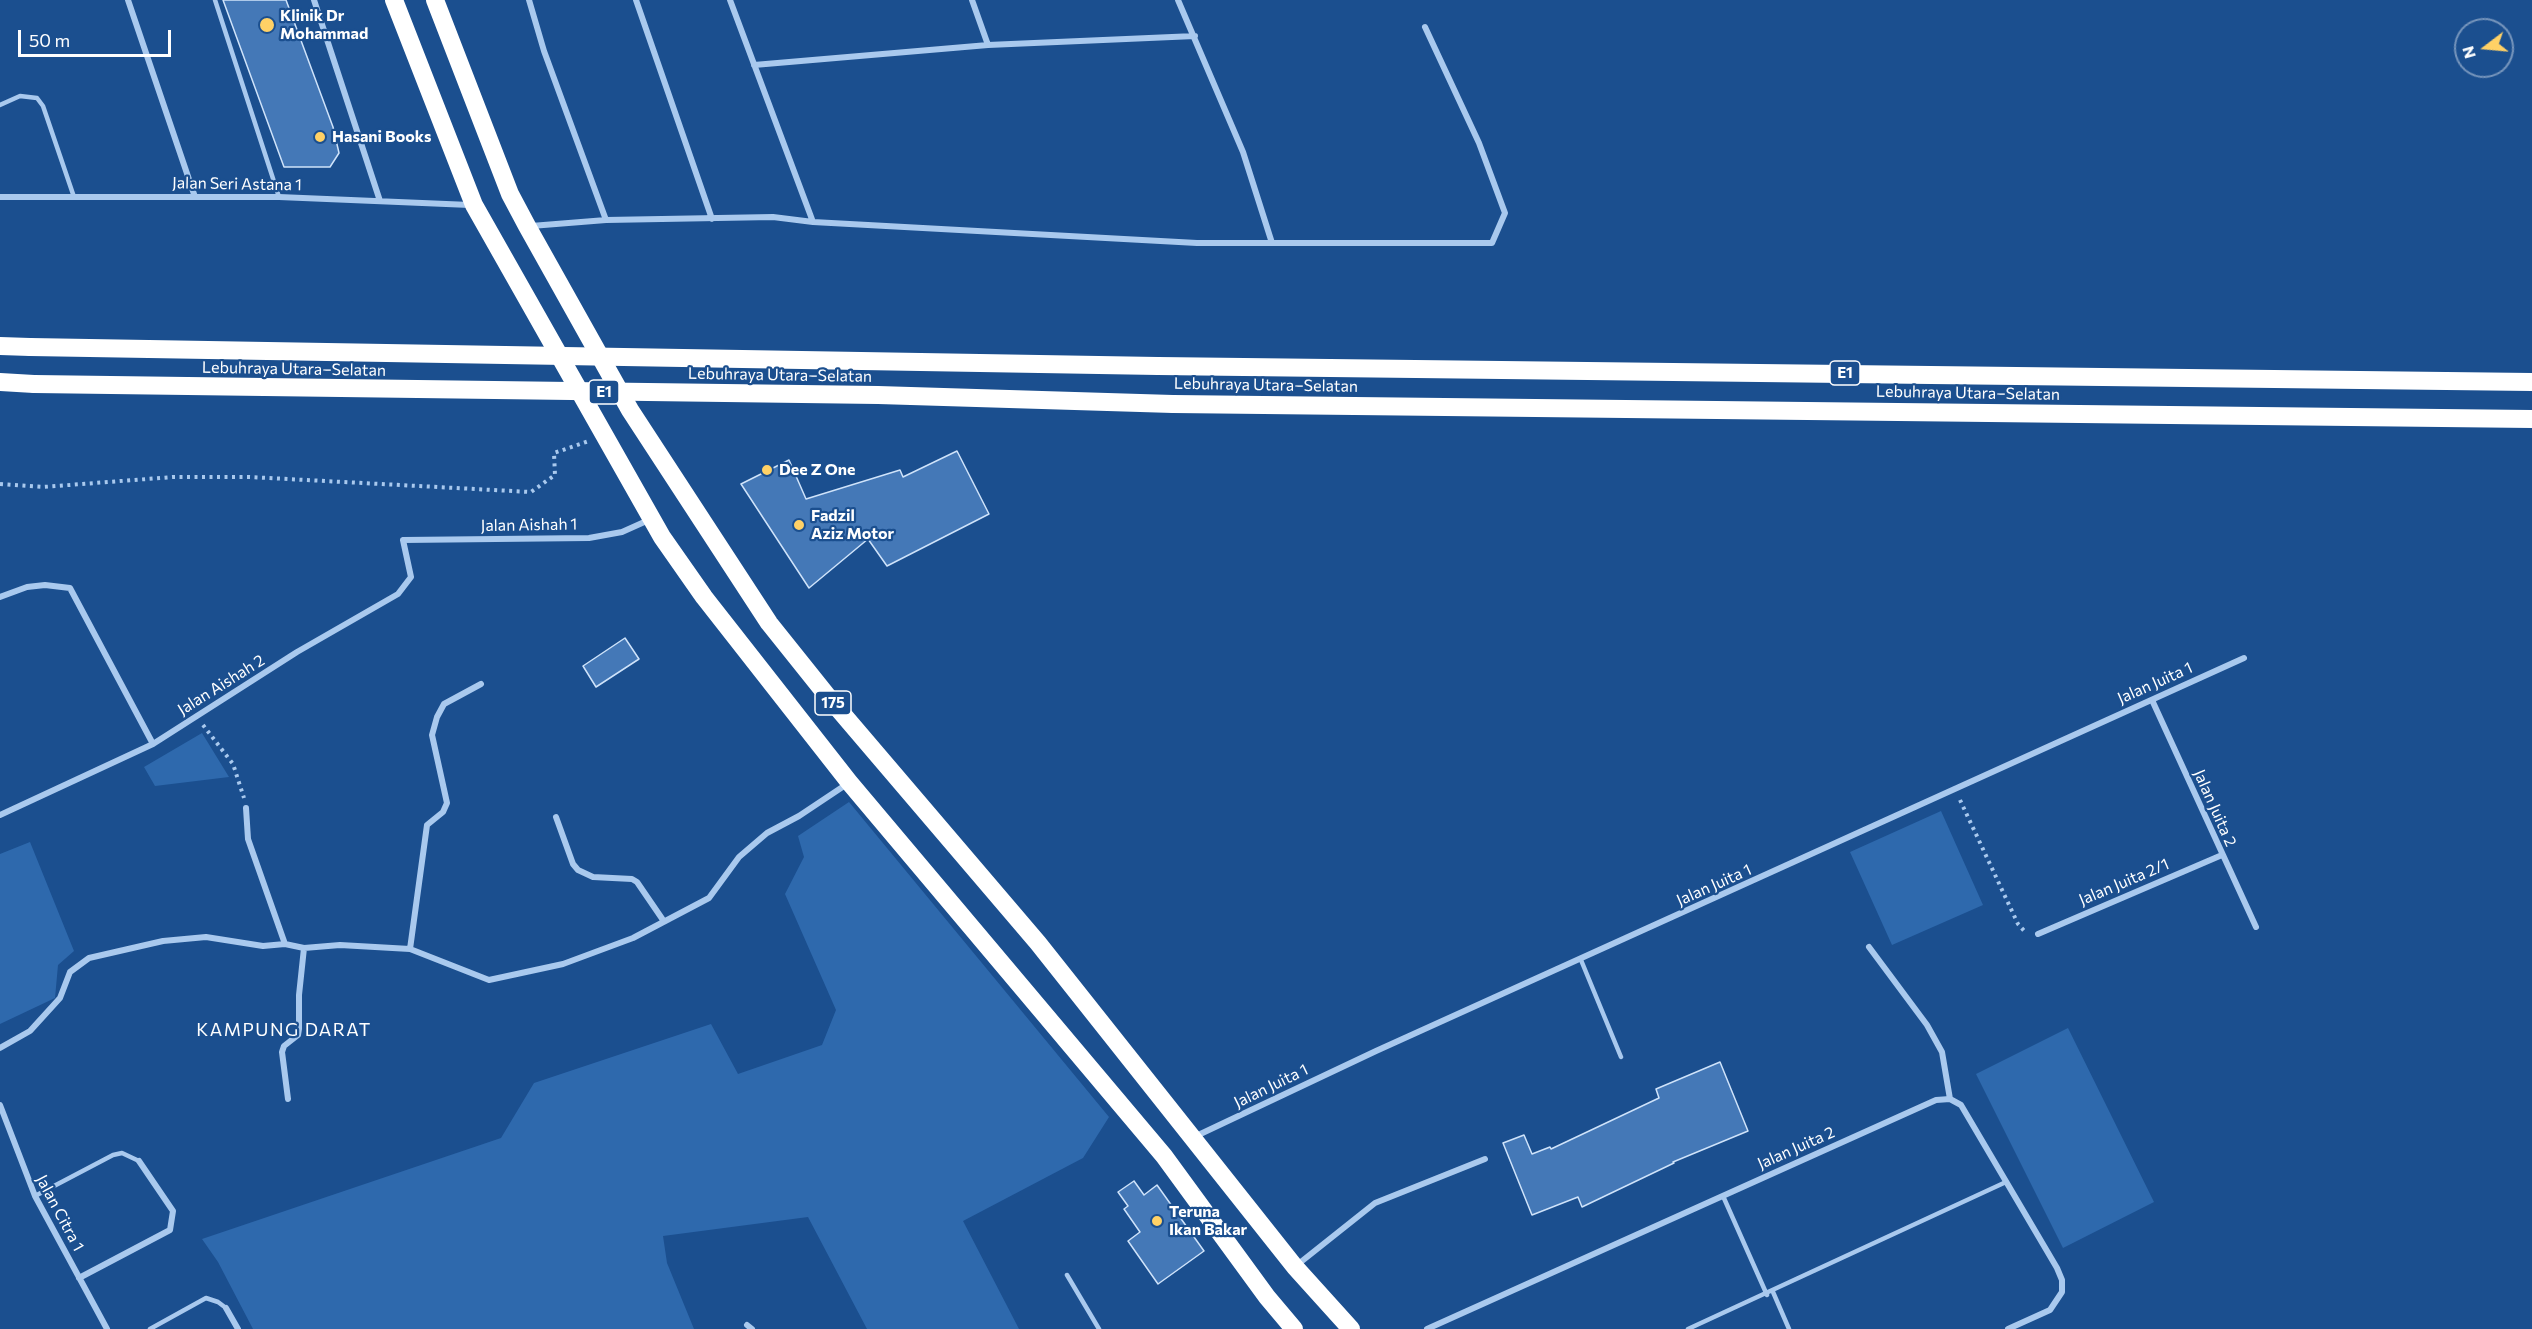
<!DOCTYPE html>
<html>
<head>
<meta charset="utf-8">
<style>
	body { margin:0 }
	#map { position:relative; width:2532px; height:1329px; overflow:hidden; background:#1b4f8f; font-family:Commissioner,sans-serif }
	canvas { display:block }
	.north { position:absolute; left:2454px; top:18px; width:60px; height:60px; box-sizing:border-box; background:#1b4f8f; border:2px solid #7695bc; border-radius:50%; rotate:254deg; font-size:16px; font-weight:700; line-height:24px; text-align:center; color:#fff }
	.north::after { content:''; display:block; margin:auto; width:21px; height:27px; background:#ffd166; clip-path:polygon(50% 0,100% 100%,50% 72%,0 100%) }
	.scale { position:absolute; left:18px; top:30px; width:153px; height:27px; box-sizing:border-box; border:3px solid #fff; border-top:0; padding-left:8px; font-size:18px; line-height:21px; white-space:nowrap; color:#fff; -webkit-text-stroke:4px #1b4f8f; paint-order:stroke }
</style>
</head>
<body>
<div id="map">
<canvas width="2532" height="1329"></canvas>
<div class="north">N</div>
<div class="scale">50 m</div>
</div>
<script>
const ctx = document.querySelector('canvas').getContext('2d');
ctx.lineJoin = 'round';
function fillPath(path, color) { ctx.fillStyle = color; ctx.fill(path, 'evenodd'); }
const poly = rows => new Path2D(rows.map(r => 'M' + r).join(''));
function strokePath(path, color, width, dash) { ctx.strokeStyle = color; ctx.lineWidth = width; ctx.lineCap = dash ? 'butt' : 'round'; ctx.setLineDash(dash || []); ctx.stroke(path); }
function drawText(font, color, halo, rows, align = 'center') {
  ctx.font = font + ' Commissioner,sans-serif'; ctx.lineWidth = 4.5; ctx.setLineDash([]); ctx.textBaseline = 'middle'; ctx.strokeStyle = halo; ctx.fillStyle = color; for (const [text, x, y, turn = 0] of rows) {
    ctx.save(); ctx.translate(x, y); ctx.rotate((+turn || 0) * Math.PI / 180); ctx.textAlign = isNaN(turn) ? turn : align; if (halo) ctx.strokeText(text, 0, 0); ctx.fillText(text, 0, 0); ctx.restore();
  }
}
const green = poly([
	[202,733,229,777,155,786,144,767],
	[849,802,1109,1117,1083,1158,963,1221,1019,1329,867,1329,808,1217,663,1236,667,1263,694,1329,253,1329,218,1262,202,1239,501,1138,534,1083,711,1024,738,1074,822,1045,836,1010,785,894,804,857,798,836],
	[1941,811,1983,905,1892,945,1850,852],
	[30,842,74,951,58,965,55,998,0,1024,0,854],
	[2068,1028,2154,1202,2063,1248,1976,1074]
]);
const building = poly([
	[223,0,286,0,333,127,339,153,330,167,284,167,223,0],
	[957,451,989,514,887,566,868,539,809,588,741,484,789,460,806,499,900,470,903,477,957,451],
	[625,638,639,659,596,687,583,666,625,638],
	[1720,1062,1748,1131,1673,1162,1674,1163,1582,1207,1578,1197,1532,1215,1503,1143,1524,1135,1532,1154,1550,1147,1551,1149,1659,1098,1656,1089,1720,1062],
	[1134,1181,1144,1195,1157,1185,1204,1251,1158,1284,1128,1241,1140,1232,1124,1209,1128,1206,1118,1192,1134,1181]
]);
const path = poly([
	[0,484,43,487,173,477,250,477,531,492,555,475,554,453,589,441],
	[203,725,233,764,244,798],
	[1960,800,2018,924,2026,933]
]);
const lane = poly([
	[215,0,279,197],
	[0,105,20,96,37,98,43,106,74,197],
	[1581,960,1621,1057],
	[35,1196,113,1155,122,1153,139,1161],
	[1723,1196,1767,1295],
	[1067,1275,1099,1329],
	[1773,1292,1789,1329],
	[150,1329,206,1298,218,1302,226,1308],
	[1688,1329,2006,1182]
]);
const street = poly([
	[128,0,195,197],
	[314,0,380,201],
	[529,0,544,51,606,220],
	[636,0,712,219],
	[730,0,813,222],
	[972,0,988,45],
	[1178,0,1243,152,1272,243],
	[754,65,988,45,1195,36],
	[0,197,279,197,470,205],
	[531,226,606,220,773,217,813,222,1197,243,1492,243,1505,213,1479,143,1425,27],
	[0,597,27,587,45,585,70,588,153,744],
	[2152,700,2256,927],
	[246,808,248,839,285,944],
	[0,815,153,744,297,652,398,594,411,577,403,540,589,538,622,532,651,519],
	[556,817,573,864,578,870,593,877,632,879,637,882,663,920],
	[2038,934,2222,855],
	[1869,947,1927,1025,1942,1052,1950,1099],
	[410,949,427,825,443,812,447,803,432,735,437,717,444,704,481,684],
	[0,1048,30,1031,60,998,70,972,89,958,163,941,206,937,263,946,285,944,304,948,340,945,410,949,489,980,563,964,633,938,709,898,739,857,767,833,799,816,847,784],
	[288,1099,282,1052,284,1046,298,1035,299,1029,299,995,304,948],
	[0,1105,35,1196,107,1329],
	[1194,1137,1376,1051,2244,658],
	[1297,1265,1375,1203,1485,1159],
	[79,1278,170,1230,173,1211,139,1161],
	[226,1308,238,1329],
	[747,1325,752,1329],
	[1427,1329,1936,1100,1950,1099,1961,1105,2057,1268,2062,1280,2062,1292,2050,1310,2008,1329]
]);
const highway = poly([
	[394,0,474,205,662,537,704,597,849,782,1164,1156,1267,1297,1294,1329],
	[435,0,510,194,527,226,630,410,769,623,829,698,1038,943,1295,1267,1351,1329],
	[0,346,30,347],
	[1158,366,2532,382],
	[0,382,34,384],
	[1173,404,2532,419]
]);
const highwayBridge = poly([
	[30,347,1158,366],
	[34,384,878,395,1173,404]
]);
const markers = [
	[267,25,8,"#ffd166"],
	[320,137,6,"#ffd166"],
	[767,470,6,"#ffd166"],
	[799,525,6,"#ffd166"],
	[1157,1221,6,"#ffd166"]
];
const shields = [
	[1845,373,30],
	[604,392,30],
	[833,703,36]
];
const shieldNames = [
	["E1",1845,373],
	["E1",604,392],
	["175",833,703]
];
const poiNames = [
	["Klinik Dr",280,16],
	["Mohammad",280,34],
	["Hasani Books",332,137],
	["Dee Z One",779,470],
	["Fadzil",811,516],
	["Aziz Motor",811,534],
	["Teruna",1169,1212],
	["Ikan Bakar",1169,1230]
];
const streetNames = [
	["Jalan Seri Astana 1",237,184,1],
	["Lebuhraya Utara–Selatan",294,369,1],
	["Lebuhraya Utara–Selatan",780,375,1],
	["Lebuhraya Utara–Selatan",1266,385,1],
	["Lebuhraya Utara–Selatan",1968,393,1],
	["Jalan Aishah 1",529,525,-1],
	["Jalan Juita 1",2155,683,-24],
	["Jalan Aishah 2",221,685,-32],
	["Jalan Juita 2",2215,808,66],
	["Jalan Juita 2/1",2124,882,-23],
	["Jalan Juita 1",1714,885,-24],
	["Jalan Juita 1",1271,1086,-26],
	["Jalan Juita 2",1796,1148,-24],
	["Jalan Citra 1",60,1213,62]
];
const neighbourhoodNames = [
	["KAMPUNG DARAT",284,1030]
];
fillPath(green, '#2e69ad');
fillPath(building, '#4478b7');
strokePath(building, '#cfe3fa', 1.5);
strokePath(path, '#a9c9ee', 4, [3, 4.5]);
strokePath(lane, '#a9c9ee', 4.5);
strokePath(street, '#a9c9ee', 6);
strokePath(highway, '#fff', 18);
strokePath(highwayBridge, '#fff', 18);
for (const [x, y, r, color] of markers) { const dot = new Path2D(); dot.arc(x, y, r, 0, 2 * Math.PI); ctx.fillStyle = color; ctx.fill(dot); strokePath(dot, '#1b4f8f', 2); }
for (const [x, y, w] of shields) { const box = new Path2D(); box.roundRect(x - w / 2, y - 12, w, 24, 4.5); ctx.fillStyle = '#1b4f8f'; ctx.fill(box); strokePath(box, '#fff', 1.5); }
drawText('bold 15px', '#fff', null, shieldNames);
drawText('bold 16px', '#fff', '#1b4f8f', poiNames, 'left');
drawText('16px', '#fff', '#1b4f8f', streetNames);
ctx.letterSpacing = '1.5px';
drawText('18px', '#fff', '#1b4f8f', neighbourhoodNames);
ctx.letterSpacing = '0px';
</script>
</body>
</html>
